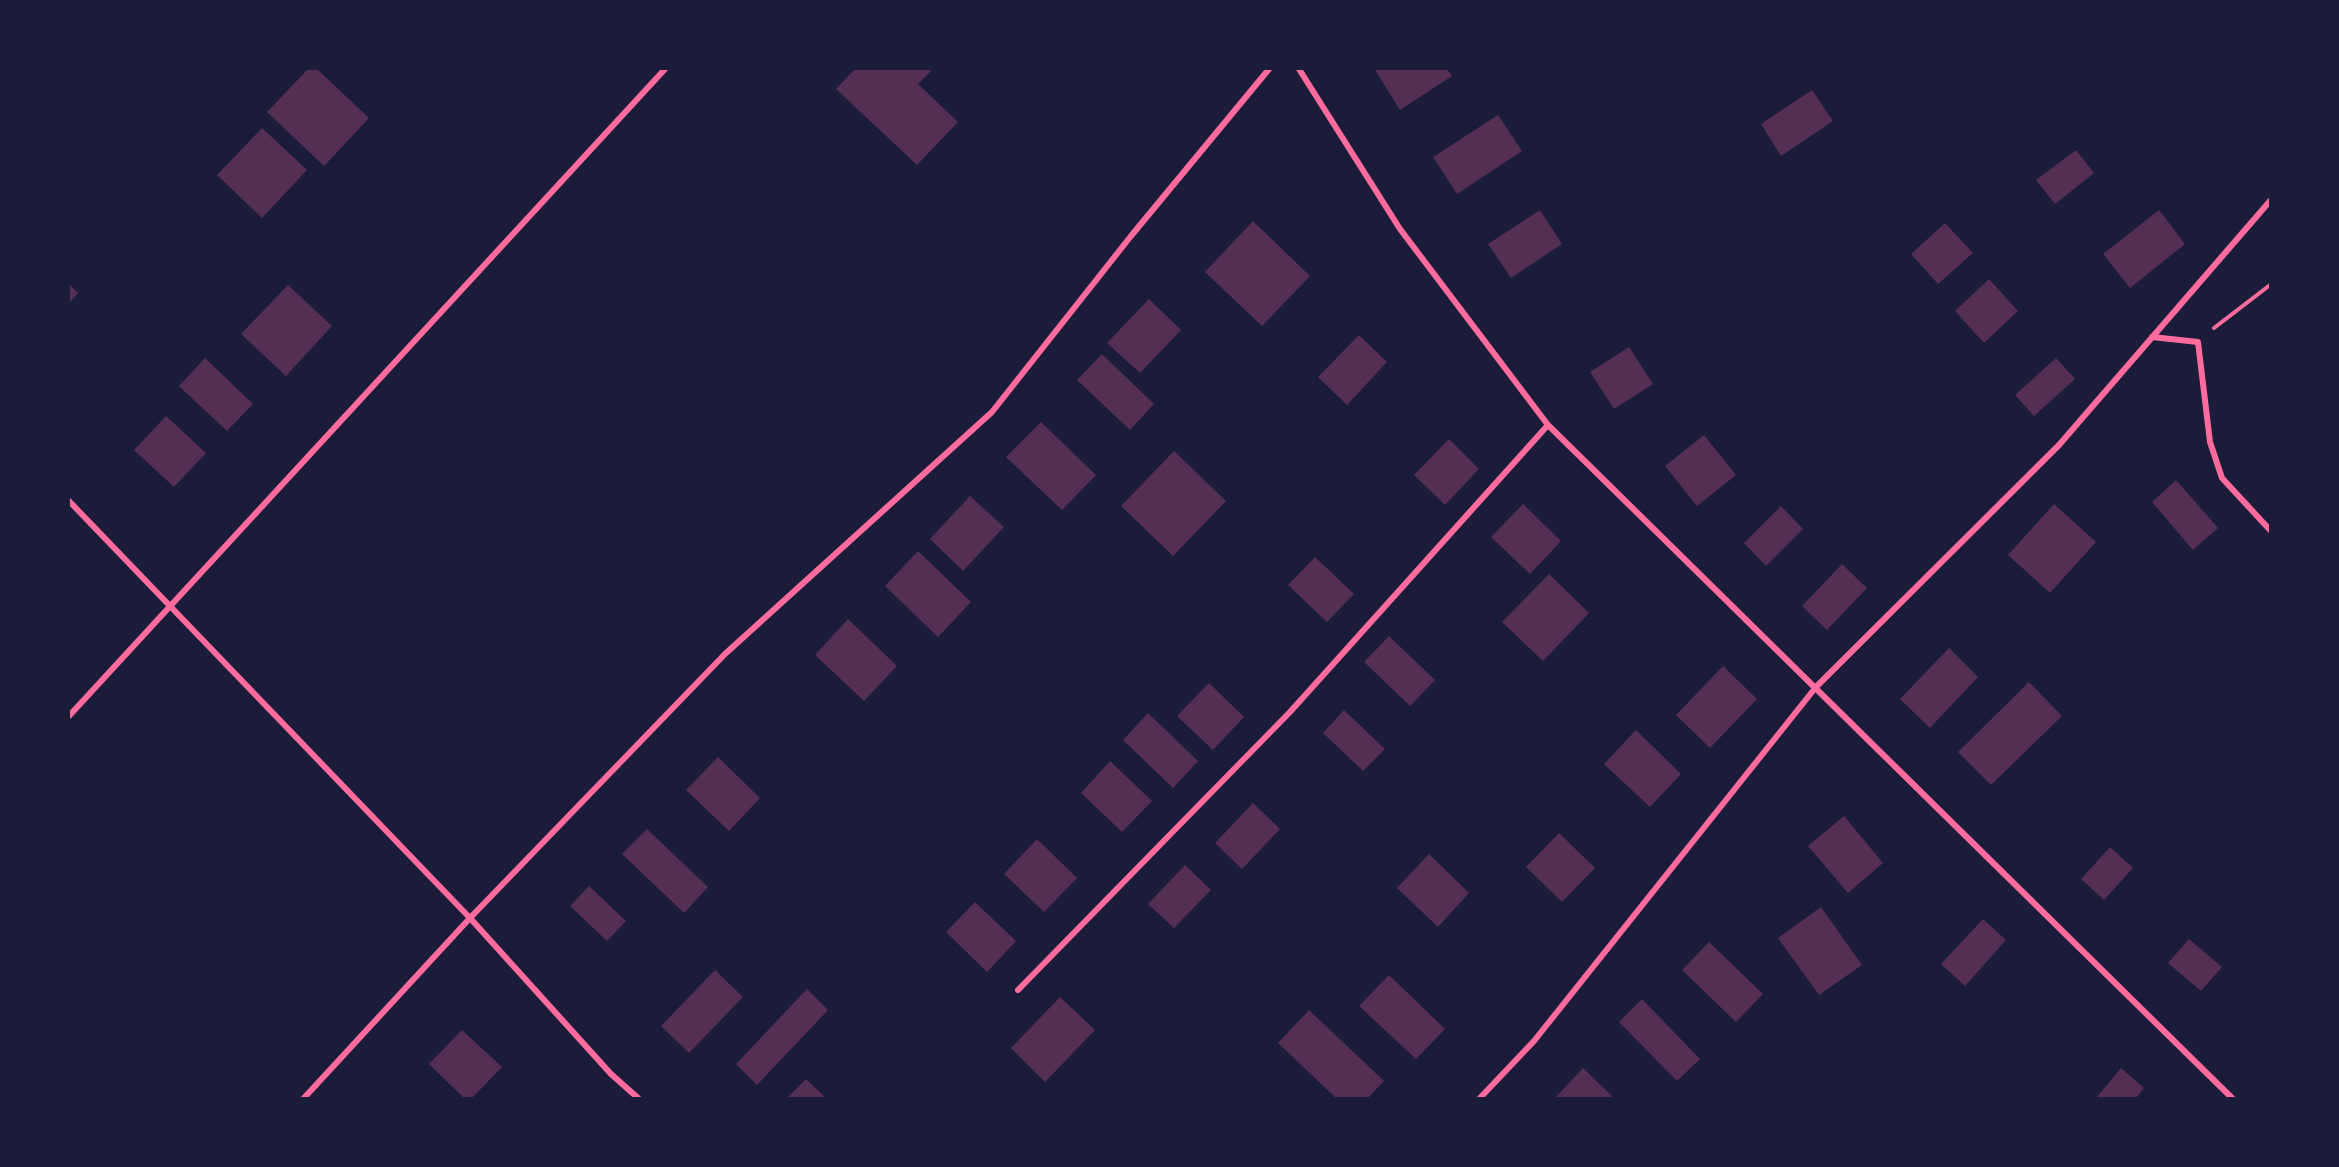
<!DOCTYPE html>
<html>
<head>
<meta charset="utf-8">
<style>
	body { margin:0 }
	#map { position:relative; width:2339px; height:1167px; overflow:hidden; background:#1b1b3a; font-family:Rubik,sans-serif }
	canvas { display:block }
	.frame { position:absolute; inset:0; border:70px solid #1b1b3a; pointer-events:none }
</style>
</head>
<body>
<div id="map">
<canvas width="2339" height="1167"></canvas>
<div class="frame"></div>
</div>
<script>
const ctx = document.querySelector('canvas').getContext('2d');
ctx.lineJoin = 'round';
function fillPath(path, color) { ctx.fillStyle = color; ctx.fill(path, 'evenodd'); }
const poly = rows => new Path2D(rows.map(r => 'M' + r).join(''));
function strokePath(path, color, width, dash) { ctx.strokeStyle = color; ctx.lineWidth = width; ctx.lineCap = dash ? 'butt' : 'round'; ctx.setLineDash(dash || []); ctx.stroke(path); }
const building = poly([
	[308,69,317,69,369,118,324,166,267,112],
	[855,69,933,69,918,84,958,122,917,165,836,89],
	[1447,69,1452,76,1400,110,1375,70],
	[1812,90,1833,121,1781,156,1761,124],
	[1498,115,1522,151,1457,194,1433,157],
	[262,128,307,170,262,218,217,175],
	[2076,150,2094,173,2055,204,2036,180],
	[1540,210,1562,244,1511,278,1488,244],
	[2159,210,2185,244,2130,288,2103,254],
	[1253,221,1310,276,1262,326,1205,272],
	[1945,223,1973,253,1938,284,1911,254],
	[1989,279,2018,311,1984,343,1955,311],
	[69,284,78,293,69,303],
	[288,285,332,326,286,376,241,334],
	[1149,299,1181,330,1140,373,1107,343],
	[1359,335,1387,362,1347,405,1318,377],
	[1629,347,1653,384,1614,409,1590,372],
	[1102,354,1154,404,1130,430,1077,380],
	[205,358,253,404,227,431,179,386],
	[2056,358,2075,379,2034,416,2015,395],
	[166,416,206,453,174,487,134,450],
	[1041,422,1096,475,1062,510,1006,457],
	[1704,435,1736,475,1697,506,1665,466],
	[1449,439,1479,469,1445,505,1414,475],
	[1174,451,1226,501,1173,556,1121,506],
	[2176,480,2218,528,2193,550,2152,502],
	[970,496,1004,527,963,571,930,539],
	[1523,504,1561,541,1530,574,1491,537],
	[2054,504,2096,542,2050,593,2008,555],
	[1781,506,1803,529,1766,566,1744,543],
	[918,551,971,602,938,637,885,586],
	[1315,557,1354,594,1327,622,1288,585],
	[1842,564,1867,588,1827,630,1802,606],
	[1549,574,1589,613,1543,661,1502,622],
	[848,619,897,666,864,701,815,655],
	[1389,636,1435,680,1410,706,1364,662],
	[1949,648,1978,677,1930,728,1900,699],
	[1723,666,1757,699,1710,748,1676,715],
	[2029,682,2062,716,1991,785,1958,752],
	[1209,683,1244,717,1213,750,1177,716],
	[1344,710,1385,749,1363,771,1323,733],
	[1148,713,1198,761,1173,788,1123,740],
	[1636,730,1681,774,1650,807,1604,764],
	[718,757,760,798,729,831,686,790],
	[1110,761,1152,801,1122,832,1081,793],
	[1253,803,1280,829,1242,869,1215,843],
	[1844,816,1883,863,1848,893,1808,846],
	[647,829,708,887,684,913,622,854],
	[1559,833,1595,868,1562,902,1526,867],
	[1037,839,1077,878,1044,912,1004,874],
	[2110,847,2133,868,2104,900,2081,879],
	[1429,854,1469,893,1438,927,1397,888],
	[1185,865,1211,890,1174,928,1148,904],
	[589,886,626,921,607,941,570,906],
	[975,902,1016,941,987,972,946,932],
	[1821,907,1862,965,1819,995,1778,938],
	[1983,919,2006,940,1965,986,1941,964],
	[2189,939,2222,967,2201,991,2168,963],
	[1709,942,1763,994,1736,1022,1682,970],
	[715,970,743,997,689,1053,661,1026],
	[1389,975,1445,1029,1416,1059,1359,1006],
	[807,989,828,1010,757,1085,736,1064],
	[1060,997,1095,1030,1045,1082,1011,1048],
	[1642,999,1700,1059,1677,1081,1619,1022],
	[1309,1010,1384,1081,1368,1098,1336,1098,1278,1043],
	[462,1030,502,1067,472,1098,464,1098,429,1064],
	[1583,1068,1614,1098,1555,1098],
	[2121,1068,2144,1088,2136,1098,2096,1098],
	[806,1079,826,1098,787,1098]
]);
const path = poly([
	[2214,328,2270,285]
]);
const minor = poly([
	[1299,69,1400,229,1548,425,2232,1098],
	[2152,337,2198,342,2210,442,2222,478,2270,530],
	[69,501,470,918,611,1074,638,1098],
	[69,716,665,69],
	[1018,990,1290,712,1548,425],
	[304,1098,470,918,725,654,992,412,1131,236,1269,69],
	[1480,1098,1534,1041,1816,687,2059,445,2270,201]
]);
fillPath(building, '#542f53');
strokePath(path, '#ff6b9d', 4);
strokePath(minor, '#ff6b9d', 6);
</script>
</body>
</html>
